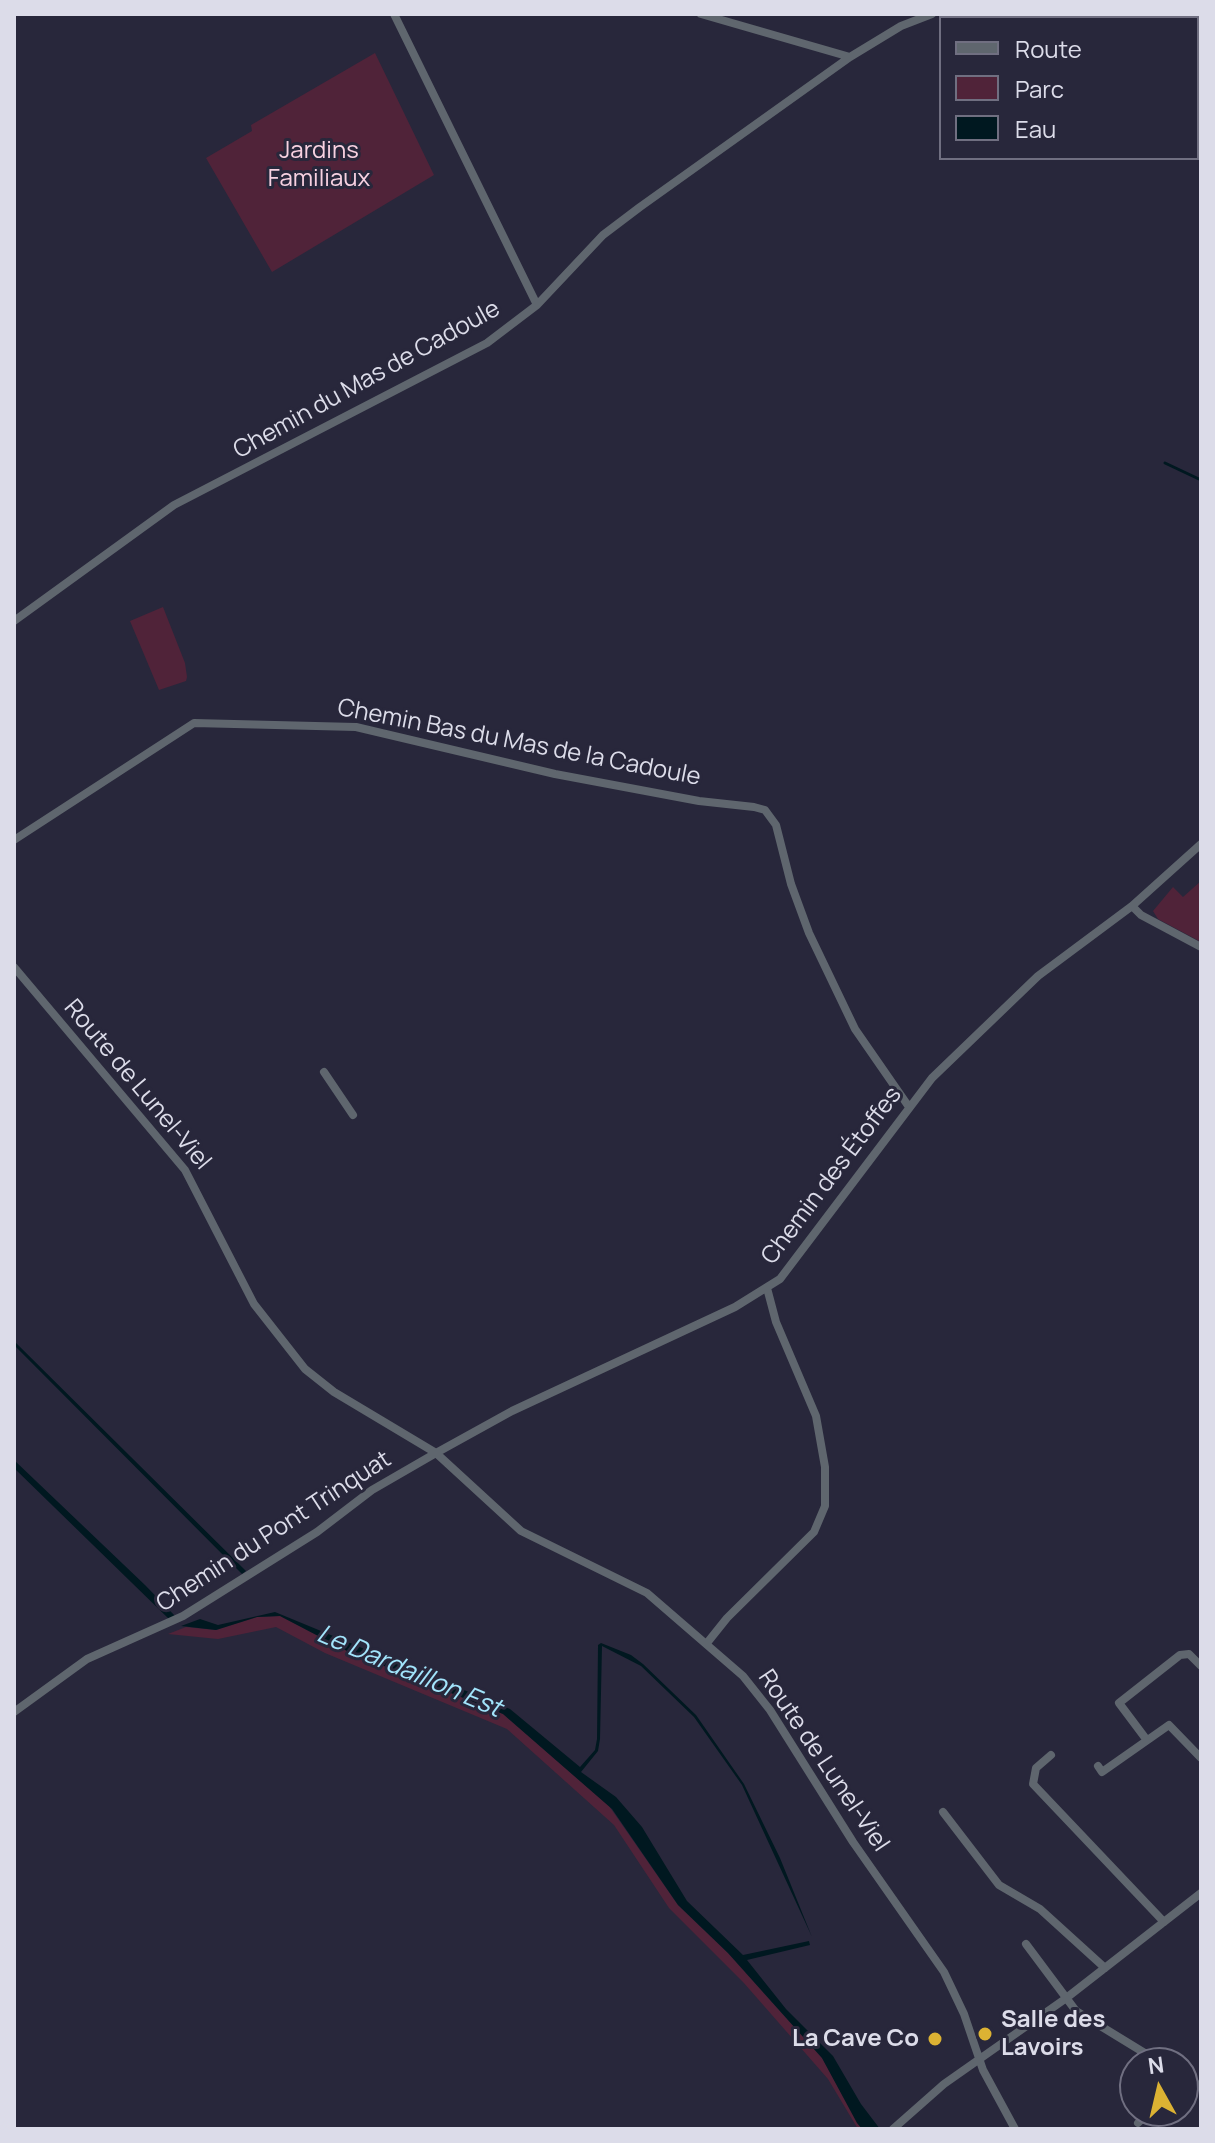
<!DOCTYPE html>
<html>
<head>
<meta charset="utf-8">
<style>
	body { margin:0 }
	#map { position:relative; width:1215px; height:2143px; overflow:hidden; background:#28273b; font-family:Manrope,sans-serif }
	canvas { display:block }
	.frame { position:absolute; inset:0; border:16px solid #dcdce9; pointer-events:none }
	.legend { position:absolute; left:939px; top:16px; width:260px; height:144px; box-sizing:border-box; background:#28273b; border:2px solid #706f81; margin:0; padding:10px 14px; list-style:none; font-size:24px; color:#dcdce9 }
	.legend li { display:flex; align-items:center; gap:16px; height:40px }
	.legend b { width:40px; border:2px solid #706f81 }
	.north { position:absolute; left:1119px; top:2047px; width:80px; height:80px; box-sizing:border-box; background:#28273b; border:2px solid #706f81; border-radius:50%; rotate:352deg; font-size:22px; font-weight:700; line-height:32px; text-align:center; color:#dcdce9 }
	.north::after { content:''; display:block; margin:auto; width:28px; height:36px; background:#dcb233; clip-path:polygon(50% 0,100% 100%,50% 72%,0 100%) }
</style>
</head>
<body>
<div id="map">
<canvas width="1215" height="2143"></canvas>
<div class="frame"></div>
<ul class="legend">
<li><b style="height:10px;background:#5f666e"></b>Route</li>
<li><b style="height:22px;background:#502339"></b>Parc</li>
<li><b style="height:22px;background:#001820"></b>Eau</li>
</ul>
<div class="north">N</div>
</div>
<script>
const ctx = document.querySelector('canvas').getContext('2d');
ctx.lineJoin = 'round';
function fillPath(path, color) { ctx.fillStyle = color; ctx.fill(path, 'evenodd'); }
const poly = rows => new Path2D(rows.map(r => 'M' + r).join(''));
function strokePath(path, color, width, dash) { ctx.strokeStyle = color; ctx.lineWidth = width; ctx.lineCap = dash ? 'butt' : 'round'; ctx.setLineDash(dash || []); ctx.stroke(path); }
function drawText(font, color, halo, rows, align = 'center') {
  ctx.font = font + ' Manrope,sans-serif'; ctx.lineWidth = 6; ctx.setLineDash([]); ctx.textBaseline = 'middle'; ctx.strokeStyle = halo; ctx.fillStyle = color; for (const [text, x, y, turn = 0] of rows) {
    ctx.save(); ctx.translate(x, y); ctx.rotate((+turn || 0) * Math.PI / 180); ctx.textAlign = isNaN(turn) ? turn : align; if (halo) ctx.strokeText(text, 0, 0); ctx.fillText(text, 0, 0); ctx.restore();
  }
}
const green = poly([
	[375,53,434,175,272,272,206,158,252,131,251,125],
	[163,607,185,663,187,677,186,681,159,690,130,621],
	[1201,881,1201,942,1158,919,1153,911,1173,887,1183,897],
	[280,1616,347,1651,503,1714,609,1806,678,1905,728,1953,822,2058,862,2129,858,2129,828,2079,743,1982,669,1908,614,1825,507,1729,325,1653,276,1627,218,1639,168,1634,186,1627,216,1630,257,1617]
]);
const water = poly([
	[14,1341,246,1571,242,1574,14,1345],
	[14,1460,145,1585,176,1617,170,1620,14,1468],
	[275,1612,510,1709,580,1767,595,1750,597,1739,598,1645,601,1643,631,1655,643,1664,696,1715,744,1784,780,1858,812,1937,742,1785,694,1717,641,1666,602,1646,600,1739,598,1751,581,1772,616,1797,642,1827,687,1901,743,1955,809,1941,810,1945,747,1960,786,2009,833,2056,861,2104,880,2129,862,2129,857,2123,822,2058,728,1953,678,1905,612,1809,503,1714,347,1651,280,1616,257,1617,216,1630,181,1626,200,1619,218,1625]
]);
const stream = poly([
	[1165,463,1201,480]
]);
const minor = poly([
	[394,14,537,305],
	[701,14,850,57],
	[14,621,174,505,487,343,537,305,603,235,640,207,850,57,901,26,932,14],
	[14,840,194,723,356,727,555,774,699,801,754,807,765,810,776,825,791,884,809,933,855,1029,909,1107],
	[1132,906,1141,915,1201,947],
	[14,967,185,1170,254,1304,305,1369,334,1392,436,1453,521,1531,647,1593,743,1676,770,1710,853,1842,944,1972,964,2014,983,2070,1015,2129],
	[324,1072,353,1115],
	[707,1643,727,1618,814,1532,825,1506,825,1467,816,1416,776,1322,767,1288],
	[14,1712,87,1659,183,1616,317,1532,372,1490,436,1453,512,1411,735,1307,780,1279,932,1078,1038,976,1132,906,1201,844],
	[1146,1739,1119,1703,1180,1655,1189,1654,1201,1666],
	[1051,1755,1036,1768,1033,1784,1164,1922],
	[1098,1766,1102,1772,1169,1725,1201,1758],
	[943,1812,999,1885,1040,1909,1105,1968],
	[1026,1944,1076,2011,1161,2063],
	[1183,2077,1201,2086],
	[1138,2123,1150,2111],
	[893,2129,944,2084,1065,1999,1201,1893]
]);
const markers = [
	[985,2034,8,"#dcb233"],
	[935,2039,8,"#dcb233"]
];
const parkNames = [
	["Jardins",319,151],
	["Familiaux",319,179]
];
const streetNames = [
	["Chemin du Mas de Cadoule",367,380,-29],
	["Chemin Bas du Mas de la Cadoule",519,743,11],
	["Route de Lunel-Viel",137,1085,50],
	["Chemin des Étoffes",832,1176,-53],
	["Chemin du Pont Trinquat",274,1532,-33],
	["Route de Lunel-Viel",823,1761,56]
];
const poiNames = [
	["Salle des",1001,2020],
	["Lavoirs",1001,2048],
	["La Cave Co",919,2039,"right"]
];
const waterNames = [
	["Le Dardaillon Est",409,1672,23]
];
fillPath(green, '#502339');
fillPath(water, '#001820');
strokePath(stream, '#001820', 3);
strokePath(minor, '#5f666e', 8);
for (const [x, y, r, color] of markers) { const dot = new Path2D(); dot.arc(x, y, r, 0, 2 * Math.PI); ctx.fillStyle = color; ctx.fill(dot); strokePath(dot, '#28273b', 3); }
drawText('24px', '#f8d1e1', '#28273b', parkNames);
drawText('24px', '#dcdce9', '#28273b', streetNames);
drawText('bold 24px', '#dcdce9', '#28273b', poiNames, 'left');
drawText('italic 26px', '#a2e4fb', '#28273b', waterNames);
</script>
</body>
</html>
